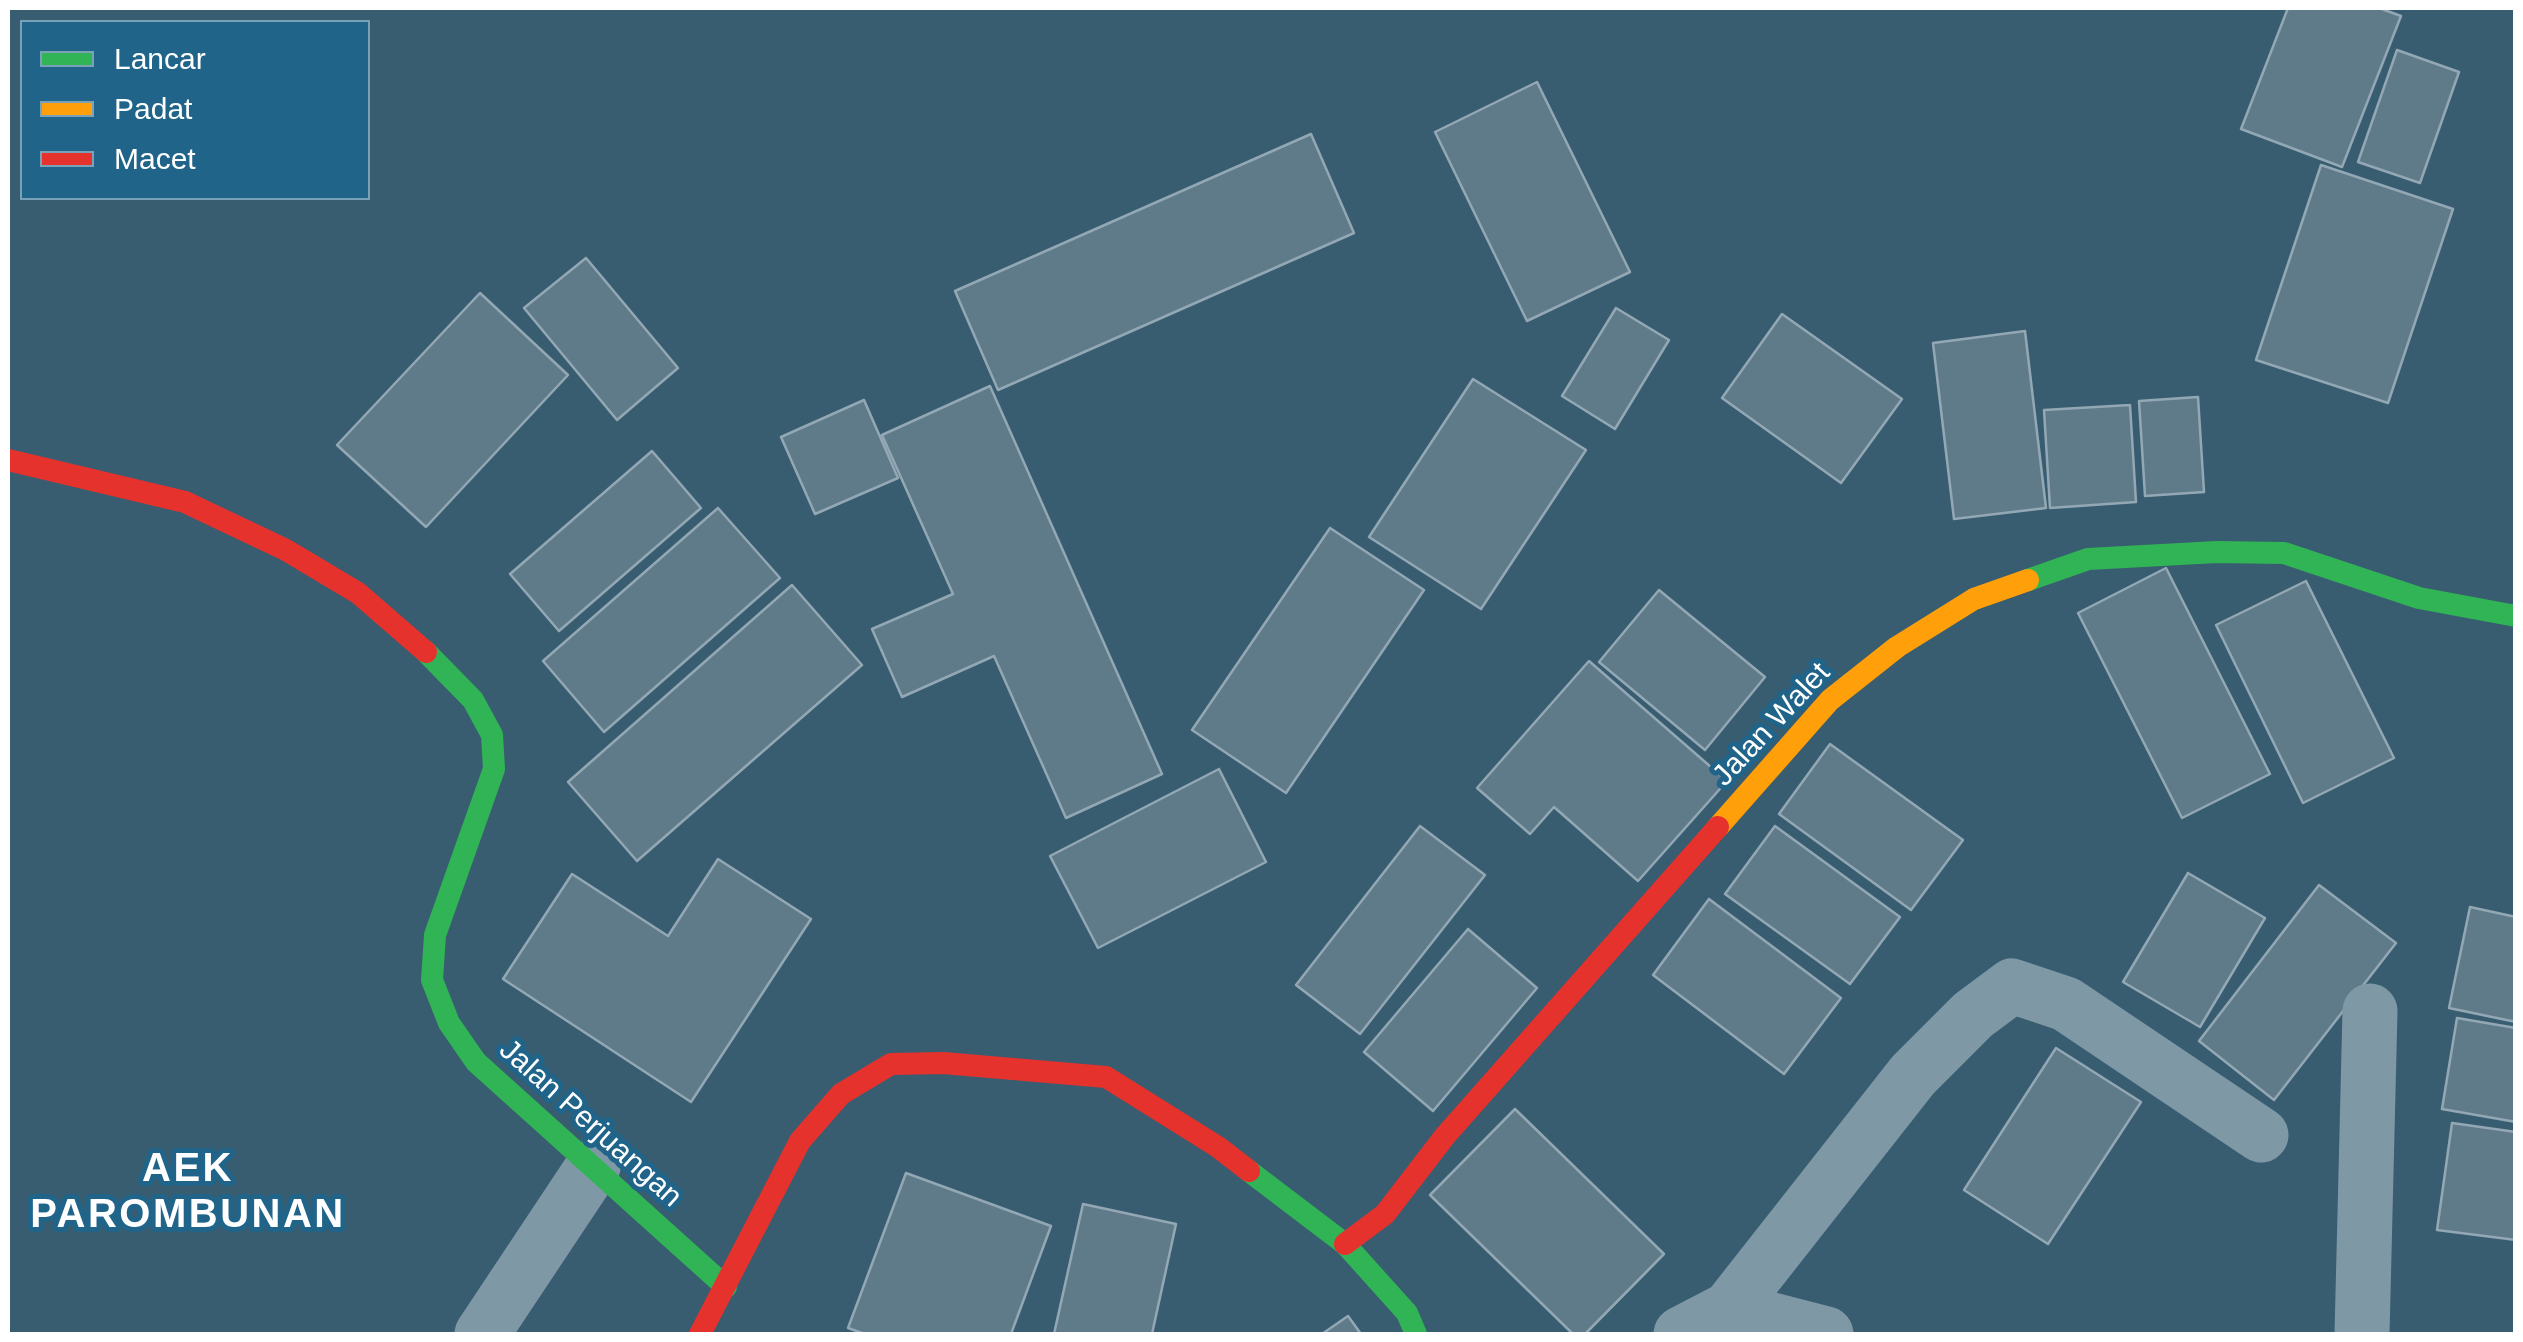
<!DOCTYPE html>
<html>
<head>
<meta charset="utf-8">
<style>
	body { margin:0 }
	#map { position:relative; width:2523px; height:1342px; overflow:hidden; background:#385d71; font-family:Arial,sans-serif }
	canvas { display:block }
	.frame { position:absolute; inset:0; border:10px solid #fff; pointer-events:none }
	.legend { position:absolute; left:20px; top:20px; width:350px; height:180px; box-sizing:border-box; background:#206489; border:2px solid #79a2b8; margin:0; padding:12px 18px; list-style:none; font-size:30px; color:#fff }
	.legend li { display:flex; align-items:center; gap:20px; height:50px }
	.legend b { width:50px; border:2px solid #79a2b8 }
</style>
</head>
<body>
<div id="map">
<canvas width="2523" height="1342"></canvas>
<div class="frame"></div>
<ul class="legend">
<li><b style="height:12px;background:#30b455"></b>Lancar</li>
<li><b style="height:12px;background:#ff9f0a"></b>Padat</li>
<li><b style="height:12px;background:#e5322d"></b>Macet</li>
</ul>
</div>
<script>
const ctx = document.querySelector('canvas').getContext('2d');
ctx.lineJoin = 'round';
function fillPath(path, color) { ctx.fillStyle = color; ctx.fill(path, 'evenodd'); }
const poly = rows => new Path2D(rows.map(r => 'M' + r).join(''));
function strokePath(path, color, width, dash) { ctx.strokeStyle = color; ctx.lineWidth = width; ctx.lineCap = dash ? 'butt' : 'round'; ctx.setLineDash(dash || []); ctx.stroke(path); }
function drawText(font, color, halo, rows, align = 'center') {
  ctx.font = font + ' Arial,sans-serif'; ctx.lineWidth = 10; ctx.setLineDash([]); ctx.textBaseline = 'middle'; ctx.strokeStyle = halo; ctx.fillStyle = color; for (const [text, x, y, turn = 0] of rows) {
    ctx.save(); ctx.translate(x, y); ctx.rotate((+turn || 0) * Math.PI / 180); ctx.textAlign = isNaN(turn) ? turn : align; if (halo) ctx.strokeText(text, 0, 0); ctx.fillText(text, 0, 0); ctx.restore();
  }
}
const building = poly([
	[2288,8,2379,8,2401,16,2342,167,2241,129,2288,8],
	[2397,50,2459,72,2420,183,2358,162,2397,50],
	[1537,82,1630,272,1527,321,1435,132,1537,82],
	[1311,134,1354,233,998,390,955,291,1311,134],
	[2321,165,2453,209,2388,403,2256,360,2321,165],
	[586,258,678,368,617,420,524,308,586,258],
	[480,293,568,375,426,527,337,445,480,293],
	[1616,308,1669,340,1615,429,1562,396,1616,308],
	[1782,314,1902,399,1841,483,1722,398,1782,314],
	[2025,331,2046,508,1954,519,1933,343,2025,331],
	[1473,379,1586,450,1481,609,1369,537,1473,379],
	[990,386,1162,774,1066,818,994,656,902,697,872,629,953,594,882,435,990,386],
	[2198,397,2204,492,2145,496,2139,401,2198,397],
	[864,400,898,478,815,514,781,437,864,400],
	[2130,405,2136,502,2050,508,2044,410,2130,405],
	[652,451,701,508,559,631,510,574,652,451],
	[718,508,780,578,604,732,543,661,718,508],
	[1330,528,1424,590,1286,793,1192,730,1330,528],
	[2166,568,2270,774,2182,818,2078,613,2166,568],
	[2306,581,2394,758,2303,803,2216,625,2306,581],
	[792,585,862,665,637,861,568,782,792,585],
	[1659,590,1765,677,1705,750,1599,662,1659,590],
	[1589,661,1727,781,1638,881,1554,807,1530,834,1477,788,1589,661],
	[1830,744,1963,840,1911,910,1779,814,1830,744],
	[1219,769,1266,862,1098,948,1050,856,1219,769],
	[1420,826,1485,875,1360,1034,1296,985,1420,826],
	[1775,826,1900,917,1850,984,1725,894,1775,826],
	[718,859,811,919,691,1102,503,979,572,874,668,936,718,859],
	[2188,873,2265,918,2200,1027,2123,982,2188,873],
	[2319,885,2396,943,2274,1100,2199,1041,2319,885],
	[1709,899,1841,998,1784,1074,1653,975,1709,899],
	[2470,907,2516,917,2516,1022,2449,1008,2470,907],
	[1468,929,1537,988,1433,1111,1364,1052,1468,929],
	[2457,1018,2516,1028,2516,1122,2442,1109,2457,1018],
	[2056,1048,2141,1102,2048,1244,1964,1190,2056,1048],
	[1515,1109,1664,1254,1585,1334,1573,1334,1430,1195,1515,1109],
	[2452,1123,2516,1132,2516,1240,2437,1230,2452,1123],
	[906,1173,1051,1226,1011,1334,865,1334,848,1328,906,1173],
	[1083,1204,1176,1224,1152,1334,1054,1334,1083,1204],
	[1348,1316,1361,1334,1322,1334,1348,1316]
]);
const street = poly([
	[1729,1309,1913,1075,1973,1015,2012,986,2066,1004,2261,1135],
	[482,1334,593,1167],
	[1681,1334,1729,1309,1826,1334],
	[2362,1334,2370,1011]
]);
const fast = poly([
	[2028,580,2088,559,2217,552,2284,553,2419,598,2516,616],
	[426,652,473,700,492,735,494,769,435,935,432,980,449,1023,476,1062,726,1287],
	[1249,1171,1345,1244,1407,1313,1416,1334]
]);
const slow = poly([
	[1718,827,1830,700,1897,647,1974,599,2028,580]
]);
const jam = poly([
	[8,460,185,502,286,550,358,593,426,652],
	[1345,1244,1385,1214,1445,1136,1718,827],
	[700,1334,800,1141,841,1094,891,1064,943,1063,1106,1077,1218,1147,1249,1171]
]);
const streetNames = [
	["Jalan Walet",1772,725,-47],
	["Jalan Perjuangan",590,1124,42]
];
const districtNames = [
	["AEK",188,1170],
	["PAROMBUNAN",188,1216]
];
fillPath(building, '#5f7b8a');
strokePath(building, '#93a8b4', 2.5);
strokePath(street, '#7f98a6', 55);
strokePath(fast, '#30b455', 22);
strokePath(slow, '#ff9f0a', 22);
strokePath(jam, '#e5322d', 22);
drawText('30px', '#fff', '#206489', streetNames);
ctx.letterSpacing = '2.5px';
drawText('bold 40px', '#fff', '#206489', districtNames);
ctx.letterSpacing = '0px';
</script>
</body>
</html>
